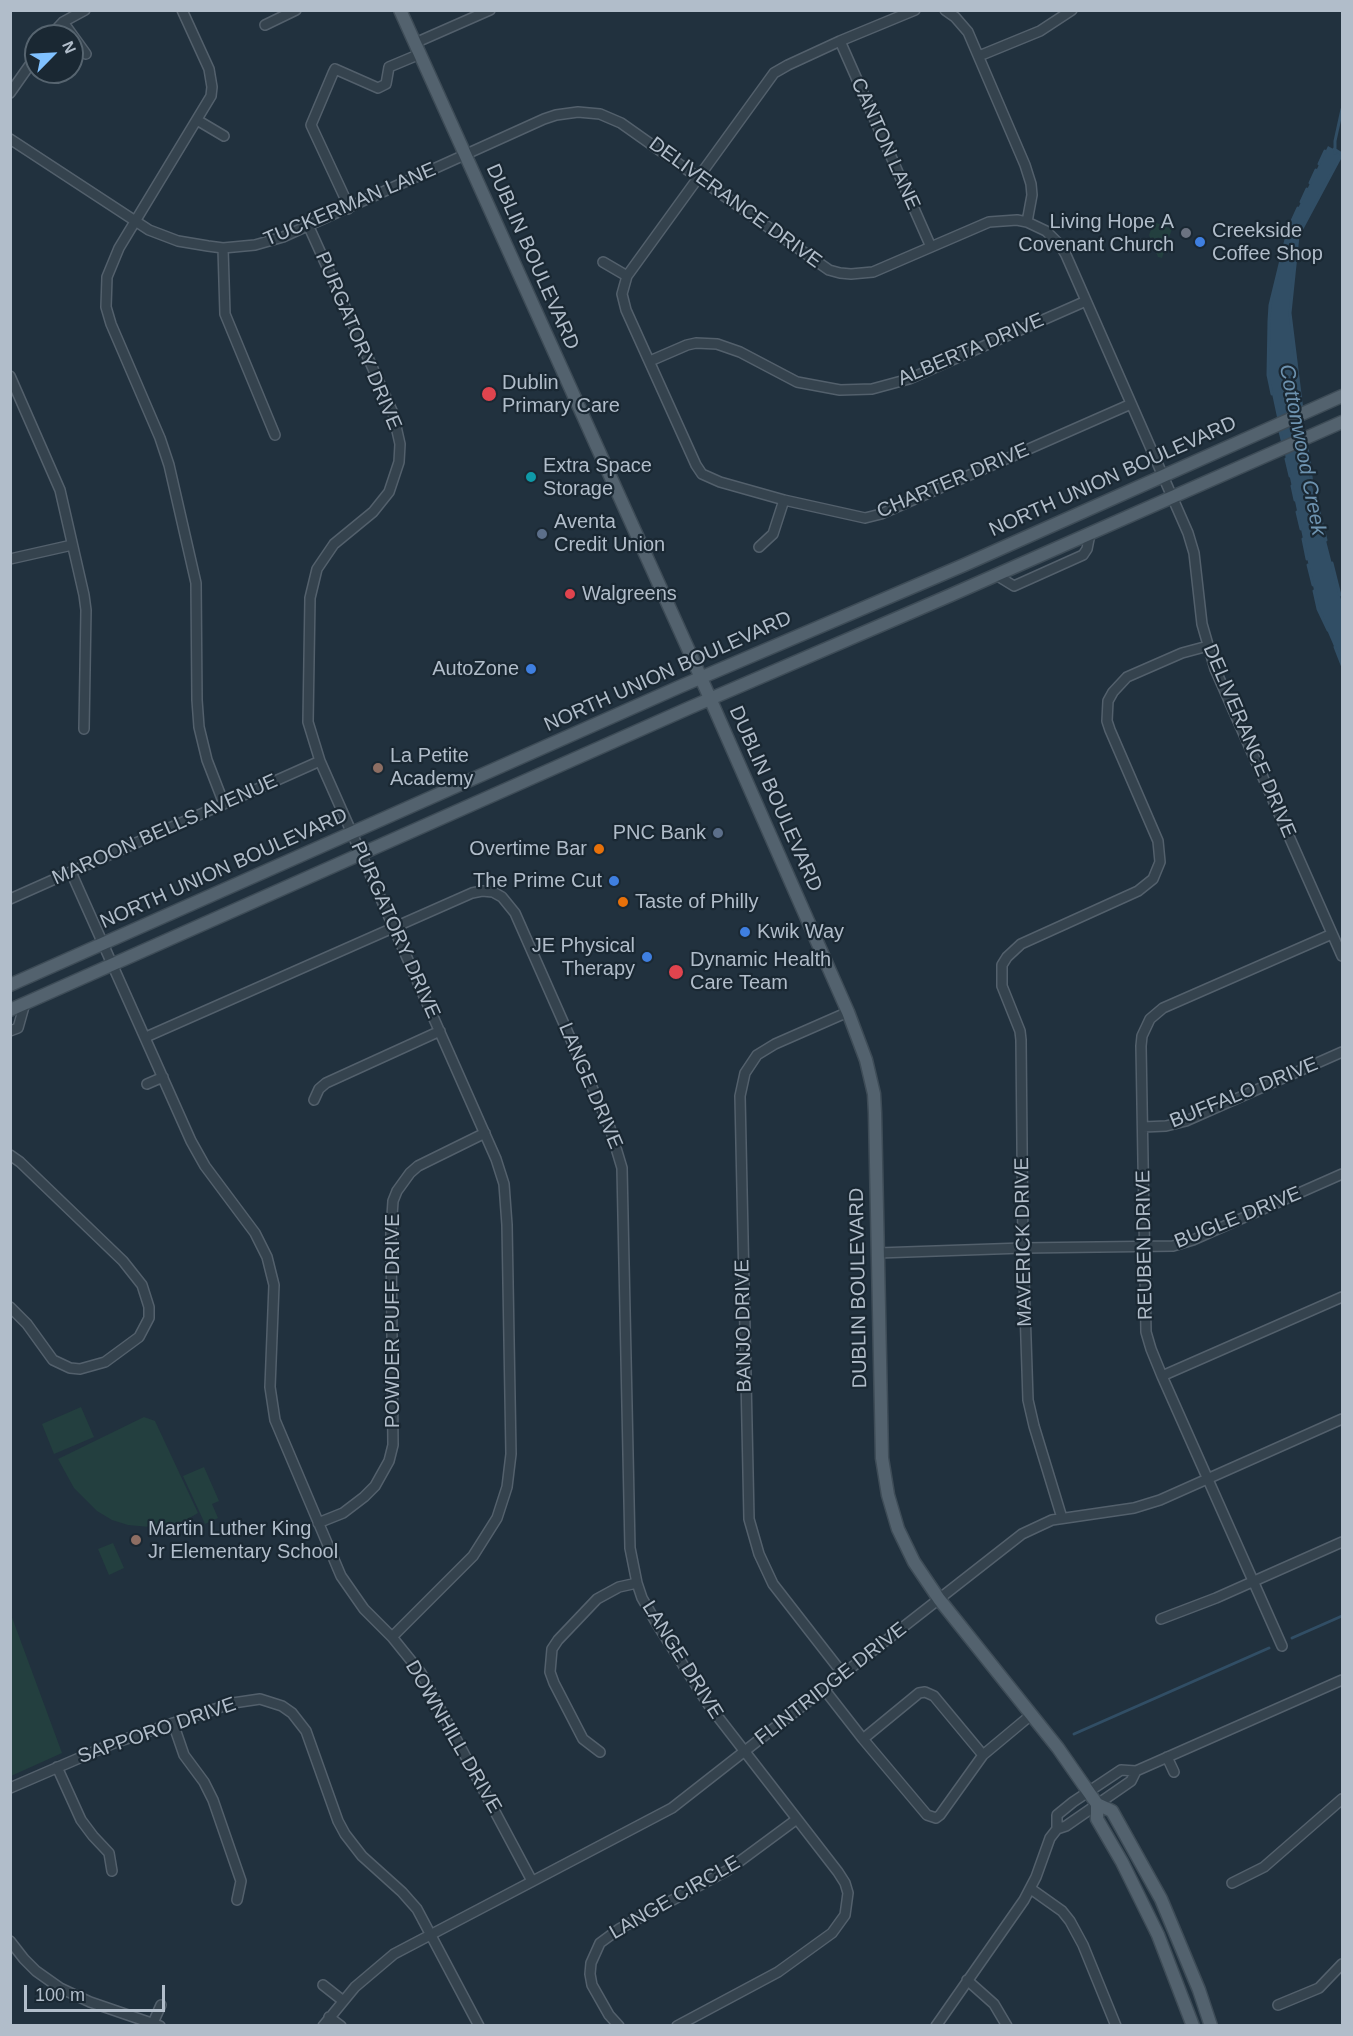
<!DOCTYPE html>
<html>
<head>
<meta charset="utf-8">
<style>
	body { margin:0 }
	#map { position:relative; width:1353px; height:2036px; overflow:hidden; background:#21313e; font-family:Arial,sans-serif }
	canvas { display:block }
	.frame { position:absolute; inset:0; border:12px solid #b1bdca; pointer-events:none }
	.north { position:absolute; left:24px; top:24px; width:60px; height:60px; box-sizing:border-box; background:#1a2833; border:2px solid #56646f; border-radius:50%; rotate:66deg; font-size:16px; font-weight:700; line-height:24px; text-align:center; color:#b1bdca }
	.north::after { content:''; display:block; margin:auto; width:21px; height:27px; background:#80c1ff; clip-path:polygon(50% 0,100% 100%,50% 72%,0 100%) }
	.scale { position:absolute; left:24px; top:1985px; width:141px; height:27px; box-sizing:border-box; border:3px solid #b1bdca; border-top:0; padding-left:8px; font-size:18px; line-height:21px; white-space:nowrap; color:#b1bdca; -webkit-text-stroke:4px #1a2833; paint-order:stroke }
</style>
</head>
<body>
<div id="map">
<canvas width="1353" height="2036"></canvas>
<div class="frame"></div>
<div class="north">N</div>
<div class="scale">100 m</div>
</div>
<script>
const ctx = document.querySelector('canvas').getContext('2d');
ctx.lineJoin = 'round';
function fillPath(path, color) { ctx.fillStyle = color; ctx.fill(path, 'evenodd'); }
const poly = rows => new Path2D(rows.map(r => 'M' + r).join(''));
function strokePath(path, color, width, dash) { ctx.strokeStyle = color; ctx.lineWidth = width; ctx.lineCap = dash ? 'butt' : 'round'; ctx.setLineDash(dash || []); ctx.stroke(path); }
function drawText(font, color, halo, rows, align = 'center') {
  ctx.font = font + ' Arial,sans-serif'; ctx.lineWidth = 4.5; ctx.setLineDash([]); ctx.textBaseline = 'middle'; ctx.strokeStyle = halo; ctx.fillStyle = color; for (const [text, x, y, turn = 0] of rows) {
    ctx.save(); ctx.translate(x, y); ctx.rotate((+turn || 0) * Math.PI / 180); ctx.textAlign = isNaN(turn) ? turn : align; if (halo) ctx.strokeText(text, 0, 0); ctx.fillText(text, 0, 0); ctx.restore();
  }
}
const green = poly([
	[1154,222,1172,229,1162,258,1158,257,1149,235],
	[81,1407,94,1437,54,1454,42,1424],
	[144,1417,155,1421,198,1513,177,1525,161,1528,128,1525,112,1520,97,1511,74,1488,58,1459],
	[204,1467,219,1501,212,1504,218,1518,205,1524,183,1476],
	[113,1543,124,1568,109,1575,98,1549],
	[10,1612,62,1753,11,1776,10,1776]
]);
const water = poly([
	[1328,146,1342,154,1298,236,1290,313,1310,478,1342,603,1342,665,1318,609,1268,375,1270,305,1289,227]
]);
const stream = poly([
	[1334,149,1342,154],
	[1335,153,1335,141,1342,109],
	[1319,164,1325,151],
	[1310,183,1316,170],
	[1301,202,1307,189],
	[1292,221,1298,208],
	[1272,394,1268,375,1269,321,1270,305,1289,227],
	[1302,410,1290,313,1298,236,1342,154],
	[1279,427,1283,444],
	[1307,446,1312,484],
	[1286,459,1290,476],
	[1292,486,1295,500],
	[1318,508,1326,540],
	[1297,512,1301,529],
	[1303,539,1307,559],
	[1332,563,1340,595],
	[1308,565,1313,585],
	[1314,591,1318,609,1328,630],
	[1335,647,1342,665],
	[1292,1638,1342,1616],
	[1074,1734,1269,1648]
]);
const minor = poly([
	[182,10,209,69,212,87,211,96,119,248,107,277,106,307,111,324,160,438,169,465,196,583,197,700,199,727,207,760,224,804],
	[915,10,840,41,788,65,774,73,627,276,622,294,626,310,696,465,702,474,720,482,784,500,865,518,881,514,1131,404],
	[945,10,955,17,968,32,1025,165,1031,184,1032,195,1027,222],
	[63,22,86,54],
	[265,25,296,10],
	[50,36,63,22,85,10],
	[840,41,931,247],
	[415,43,490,10],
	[979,56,1040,31,1072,10],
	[10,93,36,56],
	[197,120,224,136],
	[10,139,149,230,178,241,208,246,223,248,255,245,283,237,544,119,556,115,578,112,600,114,621,123,819,263,829,270,840,273,851,274,873,272,989,222,1017,220,1027,222,1046,231,1060,245,1066,255,1188,533,1194,553,1202,624,1215,669,1342,956],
	[348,209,344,196,311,125,333,73,335,69,378,88,386,84,389,67,420,54],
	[309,227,393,413,400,444,399,462,389,492,373,512,334,544,317,569,310,598,308,722,320,761,496,1159,504,1184,507,1225,511,1454,507,1487,497,1518,473,1556,392,1637],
	[223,248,225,314,275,435],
	[603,262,627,276],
	[650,361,687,345,696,343,717,344,740,352,797,382,840,390,872,389,909,379,1086,301],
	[10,376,60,490,84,595,86,610,84,729],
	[759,547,773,534,784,500],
	[10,559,72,545],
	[996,575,1014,586,1083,555,1087,549,1090,534],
	[71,872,191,1141,205,1166,255,1233,267,1257,274,1285,270,1387,275,1420,341,1576,364,1609,392,1637,421,1673,532,1881],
	[10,899,320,761],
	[10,1031,18,1028,25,1003],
	[146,1037,472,893,482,891,493,892,502,897,515,913,610,1128,622,1168,630,1548,637,1583,642,1598,657,1624,708,1704,838,1872,845,1883,848,1893,845,1915,832,1933,778,1972,677,2026],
	[147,1084,163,1077],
	[314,1100,319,1089,326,1083,440,1031],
	[1143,1127,1166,1126,1186,1121,1342,1052],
	[10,1155,20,1162,123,1261,142,1285,149,1307,149,1318,139,1337,105,1362,80,1369,70,1368,53,1360,27,1324,10,1307],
	[878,1253,1023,1248,1173,1246,1193,1240,1342,1174],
	[1162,1376,1342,1297],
	[1062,1518,1034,1426,1028,1400,1023,1248,1021,1040,1020,1031,1002,986,1002,965,1007,957,1021,944,1138,891,1153,879,1160,862,1158,841,1110,730,1107,721,1108,701,1113,692,1127,677,1182,653,1208,646],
	[318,1523,343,1513,364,1497,375,1486,389,1461,393,1445,391,1232,393,1201,397,1191,410,1173,418,1166,485,1133],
	[1161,1619,1216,1598,1342,1542],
	[1282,1646,1162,1376,1151,1349,1146,1332,1141,1046,1142,1036,1150,1019,1163,1008,1332,934],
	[843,1674,773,1584,759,1554,749,1519,740,1096,745,1073,757,1055,775,1044,848,1012],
	[824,1689,863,1739,927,1815,936,1818,940,1815,983,1755,1031,1715],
	[173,1723,184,1755,204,1782,213,1800,241,1881,237,1900],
	[863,1739,919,1693,925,1692,934,1696,983,1755],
	[600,1752,583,1739,554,1683,550,1672,552,1649,558,1640,597,1599,619,1587,637,1583],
	[1167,1757,1174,1772],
	[57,1767,81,1820,93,1836,109,1853,112,1871],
	[10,1788,114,1743,233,1703,260,1699,282,1706,292,1713,306,1731,338,1821,345,1834,362,1856,402,1892,417,1909,479,2026],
	[1057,1829,1057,1815,1073,1802,1121,1770,1136,1771,1342,1680],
	[1232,1883,1264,1867,1342,1799],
	[1031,1889,1062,1911,1070,1921,1083,1945,1116,2026],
	[10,1941,24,1959,36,1971,60,1988,90,2002,160,2026],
	[967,1980,994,2004,1007,2026],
	[323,1985,342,2000],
	[1278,2005,1319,1988,1342,1964],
	[329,2017,341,2026],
	[153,2023,161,2005],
	[323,2026,355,1987,394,1954,672,1808,1022,1534,1052,1520,1134,1508,1160,1500,1342,1419],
	[619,2026,609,2015,592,1985,590,1974,591,1963,600,1943,619,1929,728,1870,797,1819],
	[936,2026,1024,1900,1036,1877,1050,1838,1057,1829,1066,1826,1131,1781,1136,1771]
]);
const major = poly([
	[400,10,694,662,848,1012,866,1060,874,1094,875,1113,882,1458,888,1495,898,1529,914,1562,939,1599,1058,1748,1097,1804,1112,1811,1161,1899,1199,1990,1211,2026],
	[10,985,679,687,964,565,1342,396],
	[10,1010,689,708,951,595,1342,422],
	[1097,1804,1097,1819,1122,1862,1158,1935,1193,2026]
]);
const markers = [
	[1186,233,6,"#6b7280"],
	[1200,242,6,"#3f7fe0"],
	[489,394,8,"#e0444e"],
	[531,477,6,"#0f9aa8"],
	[542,534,6,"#5c6f8a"],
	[570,594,6,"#e0444e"],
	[531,669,6,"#3f7fe0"],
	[378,768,6,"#8d6e63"],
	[718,833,6,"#5c6f8a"],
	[599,849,6,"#e8710a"],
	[614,881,6,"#3f7fe0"],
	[623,902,6,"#e8710a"],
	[745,932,6,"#3f7fe0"],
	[647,957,6,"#3f7fe0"],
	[676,972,8,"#e0444e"],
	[136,1540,6,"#8d6e63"]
];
const streetNames = [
	["CANTON LANE",885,144,66],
	["DELIVERANCE DRIVE",735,203,36],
	["TUCKERMAN LANE",350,205,-23],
	["DUBLIN BOULEVARD",532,257,66],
	["PURGATORY DRIVE",358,341,67],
	["ALBERTA DRIVE",971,350,-23],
	["NORTH UNION BOULEVARD",1113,477,-24],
	["CHARTER DRIVE",953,481,-23],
	["NORTH UNION BOULEVARD",668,672,-24],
	["DELIVERANCE DRIVE",1249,741,67],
	["DUBLIN BOULEVARD",775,799,66],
	["MAROON BELLS AVENUE",165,830,-24],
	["NORTH UNION BOULEVARD",224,869,-24],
	["PURGATORY DRIVE",395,930,66],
	["LANGE DRIVE",590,1086,67],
	["BUFFALO DRIVE",1244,1093,-22],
	["BUGLE DRIVE",1238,1218,-22],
	["MAVERICK DRIVE",1024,1242,-91],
	["REUBEN DRIVE",1145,1245,-91],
	["DUBLIN BOULEVARD",859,1288,-91],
	["POWDER PUFF DRIVE",393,1321,-90],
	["BANJO DRIVE",744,1326,-91],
	["LANGE DRIVE",682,1660,58],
	["FLINTRIDGE DRIVE",831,1684,-38],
	["SAPPORO DRIVE",157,1731,-19],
	["DOWNHILL DRIVE",453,1737,60],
	["LANGE CIRCLE",675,1898,-30]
];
const poiNames = [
	["Living Hope A",1174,222,"right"],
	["Covenant Church",1174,245,"right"],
	["Creekside",1212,231],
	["Coffee Shop",1212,254],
	["Dublin",502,383],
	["Primary Care",502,406],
	["Extra Space",543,466],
	["Storage",543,489],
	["Aventa",554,522],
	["Credit Union",554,545],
	["Walgreens",582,594],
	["AutoZone",519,669,"right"],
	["La Petite",390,756],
	["Academy",390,779],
	["PNC Bank",706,833,"right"],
	["Overtime Bar",587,849,"right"],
	["The Prime Cut",602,881,"right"],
	["Taste of Philly",635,902],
	["Kwik Way",757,932],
	["JE Physical",635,946,"right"],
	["Therapy",635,969,"right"],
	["Dynamic Health",690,960],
	["Care Team",690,983],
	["Martin Luther King",148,1529],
	["Jr Elementary School",148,1552]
];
const waterNames = [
	["Cottonwood Creek",1302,450,79]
];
fillPath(green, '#233f3f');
fillPath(water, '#314e65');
strokePath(stream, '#314e65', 3);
strokePath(minor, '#53606c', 12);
strokePath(major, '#3e4c57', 15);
strokePath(minor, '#35434e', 9);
strokePath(major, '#53626e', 12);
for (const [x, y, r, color] of markers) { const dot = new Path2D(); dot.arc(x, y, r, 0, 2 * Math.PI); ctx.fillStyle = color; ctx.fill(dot); strokePath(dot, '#1a2833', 2); }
drawText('20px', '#b1bdca', '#1a2833', streetNames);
drawText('20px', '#b1bdca', '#1a2833', poiNames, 'left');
drawText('italic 21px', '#6e93b0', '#1a2833', waterNames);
</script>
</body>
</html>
